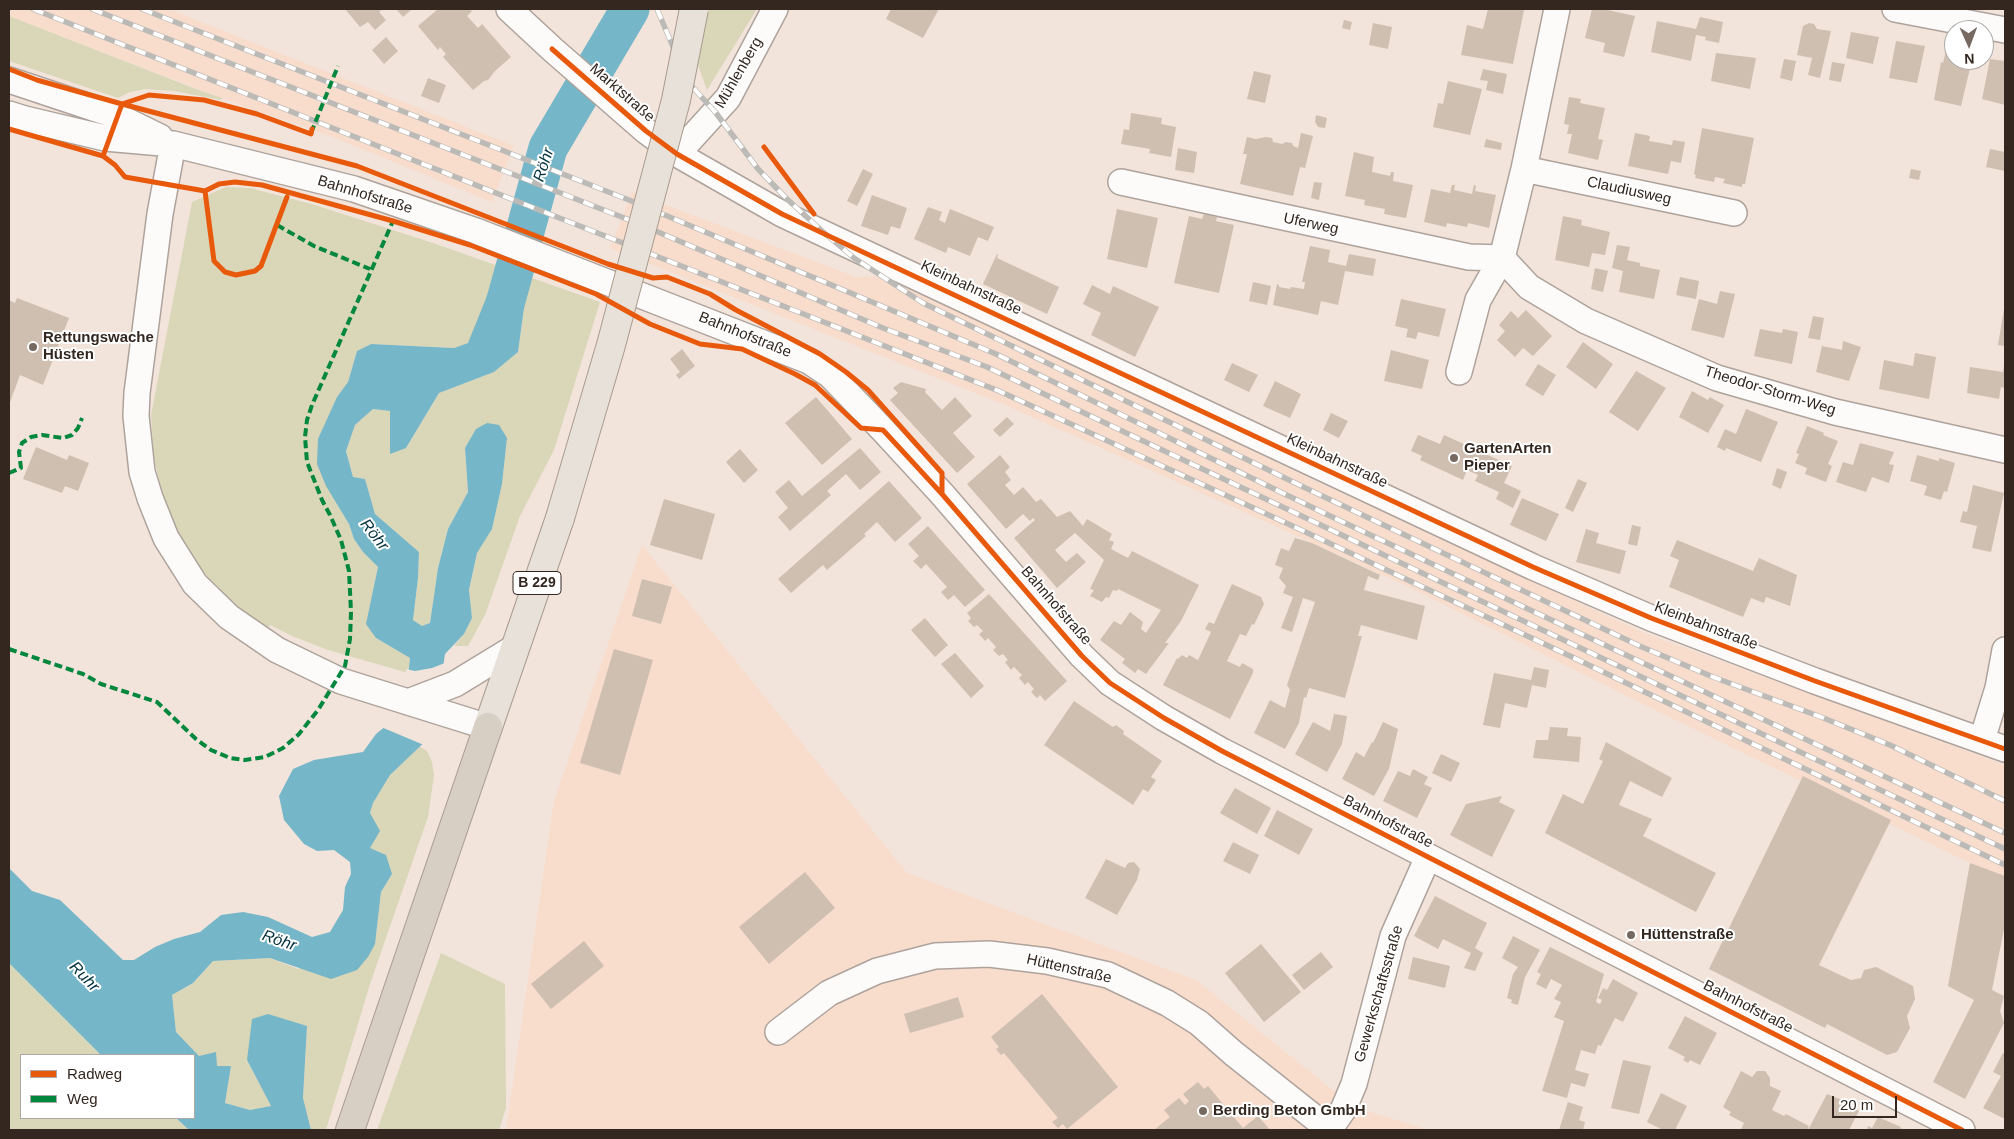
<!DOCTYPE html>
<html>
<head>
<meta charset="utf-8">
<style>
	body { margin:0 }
	#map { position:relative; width:2014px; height:1139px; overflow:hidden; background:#f2e4db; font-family:Arial,sans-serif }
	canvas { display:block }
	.frame { position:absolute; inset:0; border:10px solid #332720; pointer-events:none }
	.legend { position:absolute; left:20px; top:1054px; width:175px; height:65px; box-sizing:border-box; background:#fff; border:1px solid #ada9a6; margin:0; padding:6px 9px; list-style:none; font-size:15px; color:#332720 }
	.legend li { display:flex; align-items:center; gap:10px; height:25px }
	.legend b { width:25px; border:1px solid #ada9a6 }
	.north { position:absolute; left:1944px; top:20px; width:50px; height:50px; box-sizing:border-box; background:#fff; border:1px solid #ada9a6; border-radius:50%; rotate:178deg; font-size:14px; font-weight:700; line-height:20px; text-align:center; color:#332720 }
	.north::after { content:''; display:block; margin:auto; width:18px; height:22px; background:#766961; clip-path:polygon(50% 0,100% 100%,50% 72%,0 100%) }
	.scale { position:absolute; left:1832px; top:1096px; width:65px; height:22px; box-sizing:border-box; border:2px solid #332720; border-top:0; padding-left:6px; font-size:15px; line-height:18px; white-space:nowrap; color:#332720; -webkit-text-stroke:4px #fff; paint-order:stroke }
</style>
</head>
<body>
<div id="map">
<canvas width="2014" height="1139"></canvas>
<div class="frame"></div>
<ul class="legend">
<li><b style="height:6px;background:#e8590c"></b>Radweg</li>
<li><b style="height:6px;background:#00873e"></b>Weg</li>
</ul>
<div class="north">N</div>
<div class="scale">20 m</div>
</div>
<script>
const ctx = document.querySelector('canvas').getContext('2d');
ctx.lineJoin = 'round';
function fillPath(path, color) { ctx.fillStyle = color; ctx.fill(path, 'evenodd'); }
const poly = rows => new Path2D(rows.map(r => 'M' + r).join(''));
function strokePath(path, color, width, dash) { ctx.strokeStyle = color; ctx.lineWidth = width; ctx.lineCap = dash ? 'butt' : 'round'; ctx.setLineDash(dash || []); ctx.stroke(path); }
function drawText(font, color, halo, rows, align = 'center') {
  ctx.font = font + ' Arial,sans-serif'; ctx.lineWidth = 4; ctx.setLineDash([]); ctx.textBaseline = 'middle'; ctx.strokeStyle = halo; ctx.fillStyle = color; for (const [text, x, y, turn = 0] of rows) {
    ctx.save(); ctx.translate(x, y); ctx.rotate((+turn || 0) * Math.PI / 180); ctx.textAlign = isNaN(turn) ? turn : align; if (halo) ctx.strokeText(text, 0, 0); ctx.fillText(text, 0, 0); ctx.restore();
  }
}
const built = poly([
	[9,9,169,9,514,146,492,202,322,133,232,102,9,16],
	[632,192,856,277,889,276,1313,480,1642,632,2005,765,2005,880,1620,693,1407,586,1284,530,1005,405,610,248],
	[642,545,907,873,1196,980,1354,1107,1429,1130,506,1130,554,801]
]);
const green = poly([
	[678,9,757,9,707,90],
	[9,16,196,89,222,98,221,100,174,91,145,89,130,92,118,98,9,61],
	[226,187,250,188,315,205,436,244,600,302,554,450,520,516,485,615,468,646,454,646,464,634,472,618,469,591,477,553,492,529,502,484,507,438,465,448,468,492,448,529,438,568,430,623,422,626,413,620,418,578,419,552,375,514,365,479,353,477,346,451,355,425,373,409,390,411,406,448,439,393,494,372,518,352,527,286,497,271,469,343,454,348,371,344,357,351,348,382,337,397,338,505,349,524,354,539,363,552,378,567,374,587,376,638,410,658,408,673,328,650,292,636,270,625,267,629,252,621,223,596,199,566,180,537,163,497,154,458,151,415,192,202],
	[419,746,427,751,432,762,434,775,428,817,370,984,326,1130,311,1130,303,1098,307,1026,247,1060,271,1106,250,1110,225,1103,231,1066,217,1066,199,1056,176,1032,172,995,193,983,213,961,270,958,298,969,376,935,381,892,392,874,369,848,370,814,373,803,390,775],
	[441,953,505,984,506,1108,499,1130,377,1130],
	[9,963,101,1055,21,1055,21,1118,176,1118,189,1130,9,1130]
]);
const water = poly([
	[497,271,527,286,518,352,494,372,439,393,406,448,390,454,390,411,373,409,355,425,346,451,353,477,365,479,375,514,419,552,418,578,413,620,422,626,430,623,438,568,448,529,468,492,465,448,476,429,487,423,499,425,507,438,502,484,492,529,477,553,469,590,472,618,464,634,445,654,433,734,390,775,373,803,370,813,380,831,370,848,386,855,392,874,381,892,375,944,368,957,357,970,331,979,270,958,213,961,193,983,172,995,176,1032,199,1056,216,1052,217,1066,231,1066,225,1103,250,1110,271,1106,247,1060,252,1019,268,1014,307,1026,303,1098,311,1130,189,1130,176,1118,194,1118,194,1055,101,1055,9,963,9,868,32,891,60,900,123,960,134,960,155,947,174,939,200,932,221,915,243,912,268,917,312,937,330,932,343,910,345,887,351,874,350,862,334,850,317,851,304,844,284,820,279,796,293,769,314,760,363,752,376,734,393,720,407,685,410,658,376,638,366,624,378,567,363,552,354,539,349,524,326,486,317,464,318,439,337,397,348,382,357,351,371,344,454,348,468,343]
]);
const pier = poly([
	[445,663,449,700,435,735,424,745,381,727,391,719,405,685,406,669,415,671,432,668]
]);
const river = poly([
	[498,329,548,148,630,9]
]);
const building = poly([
	[345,9,383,9,379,12,386,20,375,30,368,22,360,27],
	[396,9,412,9,403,17],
	[438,9,469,9,472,11,467,16,478,28,482,24,511,57,495,71,488,80,484,81,473,90,443,57,446,54,440,47,438,50,418,26],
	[891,9,939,9,923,38,886,19],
	[1488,9,1524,10,1513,64,1461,55,1467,25,1483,29],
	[1592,9,1603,9,1635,16,1624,57,1603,52,1605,43,1585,38],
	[1700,17,1723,22,1719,43,1705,40,1706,37,1696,35,1691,61,1651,52,1657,21,1696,29],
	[1344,20,1352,22,1350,30,1342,28],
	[1373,23,1392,27,1388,49,1369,45],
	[1809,23,1814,24,1817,29,1831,31,1820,78,1808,75,1812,58,1797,55,1803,26],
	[1851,32,1879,37,1873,64,1846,58],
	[386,37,398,51,384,64,372,50],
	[1896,41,1925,46,1917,83,1889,78],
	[1946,50,1954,52,1954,60,1972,60,1961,106,1934,100,1941,62,1943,63],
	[1716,53,1756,58,1750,89,1711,81],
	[1784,59,1796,61,1792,81,1780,78],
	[1990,59,2005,61,2005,105,1982,99],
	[1832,62,1845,64,1841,82,1829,80],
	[1483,69,1507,74,1503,94,1486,90,1488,81,1480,80],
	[1254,71,1271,75,1265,103,1247,99],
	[428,78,446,85,439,103,421,96],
	[1448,81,1482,89,1470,135,1433,127,1438,103,1443,104],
	[1569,97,1581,99,1580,103,1605,108,1598,139,1603,140,1598,160,1568,153,1572,134,1567,134,1569,125,1564,124],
	[1131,113,1162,118,1161,124,1176,127,1171,157,1149,153,1150,149,1121,144,1124,129,1129,130],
	[1316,115,1327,118,1325,128,1318,127,1315,122],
	[1702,128,1754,138,1745,184,1742,184,1742,187,1723,183,1725,179,1715,177,1714,182,1695,178,1696,175,1694,174],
	[1301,133,1313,136,1305,168,1300,167,1293,196,1240,184,1247,154,1243,154,1247,137,1256,139,1266,137,1272,138,1273,142,1282,144,1286,142,1292,143,1293,146,1298,148],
	[1635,133,1650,136,1649,141,1672,145,1673,140,1685,142,1681,163,1671,161,1668,174,1628,166],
	[1486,139,1502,143,1501,150,1484,147],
	[1178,148,1197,152,1194,173,1175,170],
	[1990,149,2005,152,2005,171,1986,167],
	[1354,152,1374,157,1372,172,1390,176,1391,172,1394,172,1393,181,1413,185,1406,218,1384,214,1385,209,1364,205,1365,200,1345,196],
	[863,169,873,174,857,206,847,201],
	[1911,169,1921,171,1919,180,1909,178],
	[1314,182,1322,183,1319,200,1311,198],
	[1452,185,1455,185,1454,190,1472,194,1474,185,1476,186,1475,191,1496,195,1489,228,1468,223,1467,227,1447,223,1446,227,1424,222,1431,189,1450,193],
	[872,195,907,208,900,229,891,226,888,235,861,226],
	[928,207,942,212,939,220,945,223,950,209,994,227,988,241,978,237,970,256,948,247,946,253,914,239],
	[1117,209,1158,218,1147,268,1107,259],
	[1204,214,1217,217,1216,221,1234,225,1219,293,1174,283,1189,216,1202,219],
	[1563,216,1582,220,1581,225,1610,232,1605,255,1592,253,1589,267,1555,260],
	[1617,245,1630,247,1627,260,1640,263,1640,266,1660,270,1654,299,1619,292,1623,271,1612,268],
	[1310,246,1330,250,1328,262,1346,266,1349,254,1376,259,1373,276,1345,271,1338,305,1321,301,1318,315,1273,305,1277,284,1279,285,1279,287,1290,289,1291,287,1304,289,1305,282,1302,282],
	[997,254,998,255,997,258,1059,287,1047,314,983,284],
	[1595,268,1608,271,1603,292,1591,289],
	[1680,277,1699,281,1696,299,1676,295],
	[1253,282,1271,286,1267,305,1249,301],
	[1092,285,1110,294,1113,286,1159,307,1135,357,1091,335,1101,313,1083,304],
	[1720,291,1735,294,1724,338,1691,330,1699,299,1717,304],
	[17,298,69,318,43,385,20,375,9,405,9,300,15,303],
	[1401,299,1446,309,1439,337,1418,332,1416,339,1406,337,1408,329,1395,326],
	[2004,309,2005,309,2005,346,1998,345],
	[1526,310,1552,336,1533,356,1523,348,1515,357,1497,340,1505,331,1499,325,1511,311,1518,318],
	[1813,316,1824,318,1820,340,1808,338],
	[1760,329,1782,333,1783,329,1798,332,1792,364,1754,356],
	[1843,341,1861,347,1849,381,1816,372,1822,346,1842,350],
	[1583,342,1613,364,1596,389,1566,367],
	[682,349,695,366,679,379,676,375,680,372,670,359],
	[1391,350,1429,360,1422,389,1384,381],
	[1915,353,1936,357,1929,399,1879,389,1884,360,1913,366],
	[1232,363,1258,375,1249,392,1224,380],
	[1538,364,1556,375,1543,396,1525,385],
	[2004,365,2005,388,2001,387,1999,399,1967,393,1970,367,2003,372],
	[1636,371,1666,388,1638,431,1609,412],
	[1275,381,1301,394,1290,418,1263,406],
	[901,382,926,389,925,392,942,410,955,397,972,416,953,433,975,457,957,473,890,400,898,393,893,388],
	[1692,391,1708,400,1710,397,1724,405,1708,433,1679,417],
	[816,397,852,439,822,465,785,423],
	[1746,409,1778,422,1761,462,1726,448,1725,451,1717,447,1725,429,1736,434],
	[1331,413,1348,421,1339,438,1323,430],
	[1007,417,1014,424,1000,437,993,430],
	[1807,426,1824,433,1823,435,1838,441,1828,464,1832,466,1826,482,1805,474,1807,468,1795,463,1799,454,1796,453],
	[1418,435,1440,444,1444,435,1512,466,1504,483,1521,491,1513,508,1496,499,1499,492,1475,481,1478,475,1467,470,1463,480,1420,460,1422,456,1411,451],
	[1860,443,1894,452,1889,464,1894,465,1889,483,1872,477,1866,492,1836,482,1843,462,1853,465],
	[36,447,67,460,69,455,89,463,78,491,65,486,62,493,23,479],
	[860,448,881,472,860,490,846,474,827,491,831,495,790,531,778,517,788,508,775,492,789,480,802,496],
	[740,449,758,470,744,483,726,462],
	[1000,455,1010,467,1005,472,1011,480,1005,485,1014,495,1023,487,1036,502,1041,499,1057,517,1070,511,1083,526,1087,519,1112,534,1109,540,1114,542,1111,549,1128,558,1132,551,1199,585,1181,621,1165,643,1169,643,1146,674,1138,669,1135,673,1122,663,1125,659,1100,640,1114,621,1121,625,1130,612,1143,622,1141,629,1146,633,1161,610,1118,589,1117,591,1113,590,1109,598,1106,597,1102,602,1090,596,1094,590,1090,589,1104,560,1075,533,1055,550,1066,562,1077,553,1086,562,1057,588,1014,538,1035,520,1033,518,1030,521,1023,514,1006,529,967,484],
	[1917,455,1939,461,1939,458,1955,463,1947,492,1944,491,1941,500,1924,495,1927,486,1910,481],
	[1777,468,1787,472,1781,489,1772,485],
	[1578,479,1587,483,1573,512,1565,508],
	[889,481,922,518,895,542,877,522,864,534,866,536,827,570,823,565,791,593,778,579],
	[1973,485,2004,493,1991,552,1972,548,1977,526,1960,522,1963,511,1967,512],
	[1522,498,1559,514,1546,541,1510,525],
	[664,499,715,514,702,560,650,545],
	[1632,525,1641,527,1637,546,1628,544],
	[928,526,985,590,965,607,954,595,948,600,941,592,947,587,926,564,921,569,913,561,919,556,908,544],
	[1586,529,1599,533,1596,543,1626,551,1620,574,1576,562],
	[1295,538,1312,543,1380,575,1378,580,1368,576,1364,590,1425,606,1417,640,1361,625,1358,636,1362,636,1345,698,1309,688,1306,698,1304,697,1299,723,1285,749,1254,733,1270,700,1285,708,1290,690,1287,685,1315,602,1303,598,1292,632,1281,628,1293,597,1283,593,1286,586,1279,578,1283,568,1275,565,1281,548,1289,551],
	[1677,540,1753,571,1759,558,1797,575,1790,606,1766,597,1764,603,1751,598,1743,617,1669,587,1679,560,1670,556],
	[642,579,672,587,661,624,632,616],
	[1232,584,1261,597,1264,604,1254,625,1252,624,1246,636,1240,634,1227,661,1240,667,1242,663,1253,669,1253,673,1230,719,1163,685,1177,658,1178,659,1182,655,1187,658,1189,655,1198,660,1211,632,1205,629,1209,622,1214,624],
	[989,594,1067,681,1045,701,1040,695,1037,698,1031,692,1034,689,1028,682,1025,685,1019,678,1022,675,1014,667,1011,670,1005,662,1008,660,1003,654,999,656,993,650,996,647,988,638,985,641,979,634,983,631,977,625,974,627,968,621,971,618,967,613],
	[925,618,948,645,935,657,911,630],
	[614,649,653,660,620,775,580,763],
	[955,653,984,686,971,698,941,664],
	[1534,667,1549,670,1546,688,1532,685,1527,708,1505,703,1500,728,1483,725,1494,673,1531,680],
	[1074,701,1113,727,1116,725,1124,731,1123,734,1162,761,1151,777,1156,780,1148,792,1143,789,1133,805,1044,745],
	[1334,714,1347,716,1342,744,1327,772,1295,754,1313,722,1330,731],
	[1383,722,1398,729,1389,769,1374,796,1342,779,1356,752,1364,757,1372,742,1373,743],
	[1550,727,1568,728,1567,736,1581,737,1579,762,1533,758,1536,740,1548,740],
	[1606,742,1672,778,1662,797,1630,781,1619,805,1652,819,1643,836,1716,873,1696,912,1545,833,1563,794,1583,804,1603,761,1599,759],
	[1441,754,1460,763,1451,782,1432,773],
	[1413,769,1428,777,1424,784,1432,788,1417,818,1383,801,1398,771,1410,776],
	[1803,776,1891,820,1819,965,1851,980,1861,978,1864,970,1876,967,1913,986,1915,999,1907,1016,1910,1028,1897,1052,1887,1055,1827,1024,1825,1028,1709,969],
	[1235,788,1271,808,1257,834,1220,813],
	[1502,796,1499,802,1515,810,1492,857,1450,835,1466,804],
	[1277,810,1313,829,1299,855,1264,836],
	[1233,842,1259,855,1250,874,1223,861],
	[1106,859,1125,868,1128,863,1134,862,1140,869,1137,880,1117,915,1085,898],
	[1970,863,2005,876,2005,924,1992,990,2004,996,2000,1011,2004,1023,1965,1099,1933,1082,1974,1000,1948,986],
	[805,872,835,908,769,964,739,927],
	[1435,896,1487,923,1475,948,1483,953,1475,971,1464,968,1471,953,1443,939,1438,949,1414,936],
	[1513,936,1540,950,1525,977,1518,1005,1511,1003,1512,1000,1507,998,1513,974,1518,967,1502,958],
	[584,941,604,966,551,1009,531,984],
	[1261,944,1301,992,1264,1022,1225,973],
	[1550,947,1604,974,1596,1002,1600,1004,1602,1000,1598,998,1603,988,1607,990,1613,979,1638,993,1623,1022,1615,1018,1601,1046,1598,1045,1595,1054,1581,1050,1575,1070,1589,1074,1585,1087,1571,1083,1567,1098,1542,1091,1564,1021,1554,1017,1561,1002,1554,999,1562,985,1551,979,1546,989,1536,984,1541,974,1537,972],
	[1321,952,1333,967,1304,990,1292,975],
	[1413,957,1450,966,1445,988,1408,979],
	[1042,994,1118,1087,1067,1129,1063,1124,1058,1128,1052,1122,1058,1118,1004,1053,1001,1055,996,1049,999,1047,991,1037],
	[958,997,964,1017,910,1033,904,1014],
	[1685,1016,1717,1033,1700,1065,1690,1060,1688,1063,1683,1060,1685,1057,1668,1048],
	[2003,1053,2005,1054,2005,1119,1983,1108,2001,1076,1993,1072],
	[1623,1060,1651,1066,1639,1114,1611,1108],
	[1741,1071,1752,1077,1757,1071,1765,1071,1770,1078,1770,1086,1781,1091,1772,1110,1784,1116,1786,1114,1809,1126,1807,1130,1741,1130,1744,1123,1729,1115,1731,1112,1723,1107],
	[1198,1082,1204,1089,1208,1086,1243,1128,1258,1116,1270,1130,1154,1130,1170,1117,1164,1110,1179,1098,1185,1105,1189,1101,1183,1094],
	[1661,1093,1687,1106,1675,1130,1663,1130,1647,1122],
	[1827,1094,1847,1102,1847,1104,1859,1111,1849,1130,1808,1130],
	[1568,1102,1583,1107,1579,1120,1585,1122,1583,1130,1559,1130],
	[1878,1117,1901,1127,1900,1128,1904,1130,1867,1130,1868,1126,1872,1128]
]);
const minor = poly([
	[509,9,552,49,646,131,677,154,782,214,1533,567,1651,618,1815,681,2005,749],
	[1895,9,2005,30],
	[9,80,117,116,160,137],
	[9,114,25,119,105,138,173,144,354,189,476,231,809,361,830,375,883,430,942,494,1082,656,1110,683,1164,718,1222,751,1962,1130],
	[173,144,160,214,137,393,136,416,142,472,150,498,166,538,195,584,229,617,277,650,341,681,488,727],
	[677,154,728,98,775,9],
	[1524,169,1734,213],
	[1121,182,1469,257,1502,258],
	[1502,258,1529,287,1586,321,1717,378,1835,412,2005,450],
	[1459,372,1478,300,1502,258,1524,169,1557,9],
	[408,702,455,684,514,648],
	[1982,740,1998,688,2005,650],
	[778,1032,829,993,877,971,935,956,989,954,1047,961,1108,975,1167,1003,1199,1023,1233,1053,1330,1130],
	[1329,1130,1343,1110,1354,1084,1393,936,1428,857]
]);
const major = poly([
	[488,727,560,518]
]);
const highway = poly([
	[350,1130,488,727]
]);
const rail = poly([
	[33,9,496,193,999,391,1297,528,1570,656,2005,865],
	[92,9,637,223,883,328,987,367,2005,849],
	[142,9,629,200,996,354,1328,515,2005,833],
	[657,9,688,82,716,113,758,169,787,199,822,231,854,258,923,303,1316,493,1642,647,1713,677,1821,717,1890,745,2005,801]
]);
const majorBridge = poly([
	[560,518,611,345,676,100,694,9]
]);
const quiet = poly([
	[311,133,338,66],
	[277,225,314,246,370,269],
	[9,473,21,468,19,452,22,443,31,437,42,435,63,438,72,435,78,428,82,418],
	[9,649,83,674,101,684,157,702,196,739,211,750,230,758,245,760,265,757,283,748,299,734,318,710,345,666,350,639,351,612,349,571,341,540,330,515,322,500,307,462,305,437,307,420,312,405,393,221]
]);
const cycleway = poly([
	[552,49,646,131,677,154,782,214,1533,567,1651,618,1815,681,2005,749],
	[9,69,37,80,122,104,357,166,608,264,653,278,667,277,710,294,736,310,820,354,846,372,868,390,942,473,942,494],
	[9,129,103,156,115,165,125,177,205,191,219,184,235,182,262,185,393,221,470,245,596,294,650,324,700,344,742,349,795,374,815,385,861,428,883,430,942,494,1082,656,1110,683,1164,718,1222,751,1428,857,1962,1130],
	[764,147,814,214],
	[103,156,122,104,149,95,204,100,257,114,311,134,312,129],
	[205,191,214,261,225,272,236,275,255,271,261,266,287,197]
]);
const markers = [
	[33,347,5,"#766961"],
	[1454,458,5,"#766961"],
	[1631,935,5,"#766961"],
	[1203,1111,5,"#766961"]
];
const shields = [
	[537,583,48]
];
const shieldNames = [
	["B 229",537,583]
];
const streetNames = [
	["Mühlenberg",739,73,-60],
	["Marktstraße",622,93,41],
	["Claudiusweg",1629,191,12],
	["Bahnhofstraße",365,195,17],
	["Uferweg",1311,224,12],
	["Kleinbahnstraße",971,288,25],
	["Bahnhofstraße",745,335,22],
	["Theodor-Storm-Weg",1770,391,17],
	["Kleinbahnstraße",1337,461,25],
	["Bahnhofstraße",1056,606,49],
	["Kleinbahnstraße",1706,626,21],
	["Bahnhofstraße",1388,822,27],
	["Hüttenstraße",1069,969,13],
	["Gewerkschaftsstraße",1379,994,-74],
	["Bahnhofstraße",1748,1007,27]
];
const poiNames = [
	["Rettungswache",43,338],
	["Hüsten",43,355],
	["GartenArten",1464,449],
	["Pieper",1464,466],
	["Hüttenstraße",1641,935],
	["Berding Beton GmbH",1213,1111]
];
const waterNames = [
	["Röhr",544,165,-72],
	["Röhr",374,535,52],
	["Röhr",279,941,19],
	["Ruhr",84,977,46]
];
fillPath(built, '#f8dccc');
fillPath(green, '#dad6b8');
fillPath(water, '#75b6c8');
fillPath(pier, '#f2e4db');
strokePath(river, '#75b6c8', 39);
fillPath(building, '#cfbfb0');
strokePath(minor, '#aea39c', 28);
strokePath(major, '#a99b8d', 30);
strokePath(highway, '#a99b8d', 30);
strokePath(minor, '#fdfbfa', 25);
strokePath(major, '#e7e1d9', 28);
strokePath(highway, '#d7cec4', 28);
strokePath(rail, '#bcbab7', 5.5);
strokePath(rail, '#fff', 4, [11]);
strokePath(majorBridge, '#a99b8d', 30, []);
strokePath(majorBridge, '#e7e1d9', 28);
strokePath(quiet, '#00873e', 4, [8, 4]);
strokePath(cycleway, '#e8590c', 5);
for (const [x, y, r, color] of markers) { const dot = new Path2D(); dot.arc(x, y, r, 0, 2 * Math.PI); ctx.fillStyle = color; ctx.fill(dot); strokePath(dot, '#fff', 2); }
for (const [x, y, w] of shields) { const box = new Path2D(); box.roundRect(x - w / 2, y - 11.5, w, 23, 4); ctx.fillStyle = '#fff'; ctx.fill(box); strokePath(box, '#332720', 1); }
drawText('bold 14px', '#332720', null, shieldNames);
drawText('15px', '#332720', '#fff', streetNames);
drawText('bold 15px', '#332720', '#fff', poiNames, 'left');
drawText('italic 16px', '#03323f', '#fff', waterNames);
</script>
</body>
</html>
